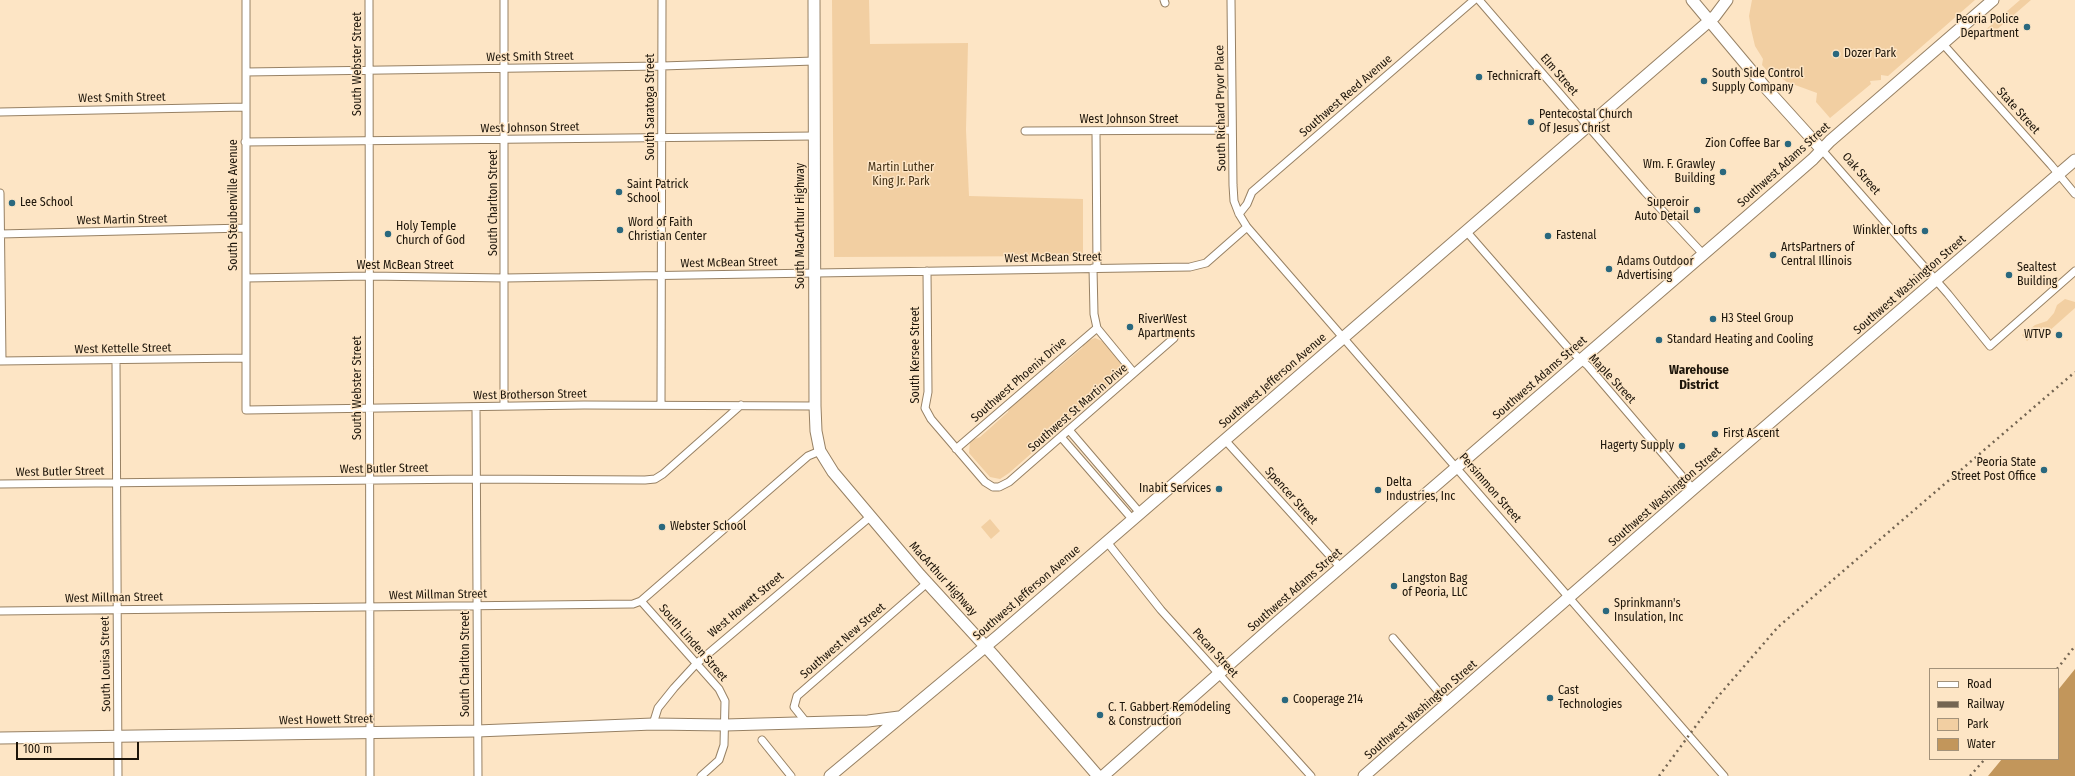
<!DOCTYPE html>
<html>
<head>
<meta charset="utf-8">
<style>
	body { margin:0 }
	#map { position:relative; width:2075px; height:776px; overflow:hidden; background:#fde5c5; font-family:"Fira Sans Condensed",sans-serif }
	canvas { display:block }
	.legend { position:absolute; left:1929px; top:668px; width:130px; height:92px; box-sizing:border-box; background:#fde5c5; border:1px solid #a3927a; margin:0; padding:5px 7px; list-style:none; font-size:12px; color:#1d150a }
	.legend li { display:flex; align-items:center; gap:8px; height:20px }
	.legend b { width:20px; border:1px solid #a3927a }
	.scale { position:absolute; left:16px; top:742px; width:123px; height:18px; box-sizing:border-box; border:2px solid #1d150a; border-top:0; padding-left:5px; font-size:12px; line-height:14px; white-space:nowrap; color:#1d150a; -webkit-text-stroke:3px #fde5c5; paint-order:stroke }
</style>
</head>
<body>
<div id="map">
<canvas width="2075" height="776"></canvas>
<ul class="legend">
<li><b style="height:5px;background:#fff"></b>Road</li>
<li><b style="height:5px;background:#746552"></b>Railway</li>
<li><b style="height:11px;background:#f2cfa2"></b>Park</li>
<li><b style="height:11px;background:#c2965b"></b>Water</li>
</ul>
<div class="scale">100 m</div>
</div>
<script>
const ctx = document.querySelector('canvas').getContext('2d');
ctx.lineJoin = 'round';
function fillPath(path, color) { ctx.fillStyle = color; ctx.fill(path, 'evenodd'); }
const poly = rows => new Path2D(rows.map(r => 'M' + r).join(''));
function strokePath(path, color, width, dash) { ctx.strokeStyle = color; ctx.lineWidth = width; ctx.lineCap = dash ? 'butt' : 'round'; ctx.setLineDash(dash || []); ctx.stroke(path); }
function drawText(font, color, halo, rows, align = 'center') {
  ctx.font = font + ' "Fira Sans Condensed",sans-serif'; ctx.lineWidth = 3; ctx.setLineDash([]); ctx.textBaseline = 'middle'; ctx.strokeStyle = halo; ctx.fillStyle = color; for (const [text, x, y, turn = 0] of rows) {
    ctx.save(); ctx.translate(x, y); ctx.rotate((+turn || 0) * Math.PI / 180); ctx.textAlign = isNaN(turn) ? turn : align; if (halo) ctx.strokeText(text, 0, 0); ctx.fillText(text, 0, 0); ctx.restore();
  }
}
const green = poly([
	[832,0,869,0,870,44,968,43,966,130,969,196,1083,199,1083,256,834,257],
	[1752,0,1975,0,1888,76,1881,75,1881,80,1870,81,1871,84,1830,118,1816,102,1817,93,1787,82,1773,72,1770,74,1762,65,1763,59,1755,46,1751,29,1749,16],
	[2020,0,2031,0,1987,38,1983,32],
	[2065,299,2075,302,2075,308,2048,332,2043,327,2027,341,2022,335,2035,325,2047,321,2054,313,2057,305],
	[1095,338,1104,342,1121,362,1123,370,1119,377,1073,417,1067,418,1051,432,1049,438,1009,473,1000,479,990,477,969,453,970,441,980,437,1008,412,1009,408,1051,372,1055,371,1082,348,1085,342],
	[990,519,1000,531,991,539,981,527]
]);
const water = poly([
	[2075,669,2075,776,1988,776,2002,759,2058,759,2058,690]
]);
const street = poly([
	[246,0,246,410,584,405,815,406],
	[369,0,370,776],
	[504,0,504,406],
	[1164,0,1165,3],
	[1231,0,1233,185,1234,201,1239,214,1247,227,1724,776],
	[1479,0,1645,192,1703,254],
	[1943,44,2051,165,2075,194],
	[246,72,662,66,814,61],
	[0,112,245,107],
	[1025,131,1232,130],
	[1096,132,1097,268],
	[245,142,814,136],
	[1822,150,1948,294,1990,346,2075,271],
	[0,193,2,361],
	[1239,214,1247,204,1252,192,1474,0],
	[1466,231,1570,350,1588,366,1693,489],
	[0,234,245,228],
	[1093,268,1094,314,1097,328,1134,373],
	[927,271,928,392,925,408,931,419,985,482,993,487,999,487,1009,482,1174,338],
	[246,278,369,276,505,278,1190,267,1206,263,1247,227],
	[0,361,246,358],
	[116,361,118,776],
	[661,405,662,0],
	[476,407,478,776],
	[1069,430,1140,513],
	[1061,437,1133,520],
	[1225,440,1340,567],
	[956,449,1097,328],
	[0,484,476,479,645,480,655,479,663,474,741,405],
	[1107,542,1161,610,1311,776],
	[641,601,719,689,725,701,724,745,719,760,701,776],
	[0,611,633,604,641,601,808,456,820,451],
	[1393,638,1449,704],
	[806,722,794,707,797,696,927,583],
	[653,724,658,708,674,688,696,664,871,516],
	[762,740,791,776]
]);
const secondary = poly([
	[814,0,815,406,816,431,820,451,833,472,920,575,995,657,1098,776],
	[1692,0,1765,87,1822,150],
	[0,738,477,731,653,724,725,725,868,721,899,717],
	[830,776,998,636,1344,337,1715,16,1727,0],
	[1103,776,1275,624,1758,207,1813,159,1830,141,1993,0],
	[1364,776,1693,489,2075,160]
]);
const rail = poly([
	[2057,669,2075,646],
	[1659,776,1715,700,1778,627,2075,372],
	[1970,776,1985,759]
]);
const markers = [
	[2027,27,4,"#2a687e"],
	[1836,54,4,"#2a687e"],
	[1479,77,4,"#2a687e"],
	[1704,81,4,"#2a687e"],
	[1531,122,4,"#2a687e"],
	[1788,144,4,"#2a687e"],
	[1723,172,4,"#2a687e"],
	[619,192,4,"#2a687e"],
	[12,203,4,"#2a687e"],
	[1697,210,4,"#2a687e"],
	[620,230,4,"#2a687e"],
	[1925,231,4,"#2a687e"],
	[388,234,4,"#2a687e"],
	[1548,236,4,"#2a687e"],
	[1773,255,4,"#2a687e"],
	[1609,269,4,"#2a687e"],
	[2009,275,4,"#2a687e"],
	[1713,319,4,"#2a687e"],
	[1130,327,4,"#2a687e"],
	[2059,335,4,"#2a687e"],
	[1659,340,4,"#2a687e"],
	[1715,434,4,"#2a687e"],
	[1682,446,4,"#2a687e"],
	[2044,470,4,"#2a687e"],
	[1219,489,4,"#2a687e"],
	[1378,490,4,"#2a687e"],
	[662,527,4,"#2a687e"],
	[1394,586,4,"#2a687e"],
	[1606,611,4,"#2a687e"],
	[1550,698,4,"#2a687e"],
	[1285,700,4,"#2a687e"],
	[1100,715,4,"#2a687e"]
];
const poiNames = [
	["Peoria Police",2019,20,"right"],
	["Department",2019,34,"right"],
	["Dozer Park",1844,54],
	["South Side Control",1712,74],
	["Supply Company",1712,88],
	["Technicraft",1487,77],
	["Pentecostal Church",1539,115],
	["Of Jesus Christ",1539,129],
	["Zion Coffee Bar",1780,144,"right"],
	["Wm. F. Grawley",1715,165,"right"],
	["Building",1715,179,"right"],
	["Saint Patrick",627,185],
	["School",627,199],
	["Lee School",20,203],
	["Superoir",1689,203,"right"],
	["Auto Detail",1689,217,"right"],
	["Word of Faith",628,223],
	["Christian Center",628,237],
	["Holy Temple",396,227],
	["Church of God",396,241],
	["Winkler Lofts",1917,231,"right"],
	["Fastenal",1556,236],
	["ArtsPartners of",1781,248],
	["Central Illinois",1781,262],
	["Adams Outdoor",1617,262],
	["Advertising",1617,276],
	["Sealtest",2017,268],
	["Building",2017,282],
	["H3 Steel Group",1721,319],
	["RiverWest",1138,320],
	["Apartments",1138,334],
	["WTVP",2051,335,"right"],
	["Standard Heating and Cooling",1667,340],
	["First Ascent",1723,434],
	["Hagerty Supply",1674,446,"right"],
	["Peoria State",2036,463,"right"],
	["Street Post Office",2036,477,"right"],
	["Delta",1386,483],
	["Industries, Inc",1386,497],
	["Inabit Services",1211,489,"right"],
	["Webster School",670,527],
	["Langston Bag",1402,579],
	["of Peoria, LLC",1402,593],
	["Sprinkmann's",1614,604],
	["Insulation, Inc",1614,618],
	["Cast",1558,691],
	["Technologies",1558,705],
	["Cooperage 214",1293,700],
	["C. T. Gabbert Remodeling",1108,708],
	["& Construction",1108,722]
];
const streetNames = [
	["West Smith Street",530,57,-1],
	["South Webster Street",358,64,-90],
	["Elm Street",1559,75,49],
	["Southwest Reed Avenue",1346,96,-41],
	["West Smith Street",122,98,-1],
	["South Saratoga Street",651,107,-90],
	["South Richard Pryor Place",1221,108,-91],
	["State Street",2018,111,48],
	["West Johnson Street",1129,120],
	["West Johnson Street",530,128,-1],
	["Southwest Adams Street",1784,165,-42],
	["Oak Street",1861,174,49],
	["South Charlton Street",494,203,-90],
	["South Steubenville Avenue",234,205,-90],
	["West Martin Street",122,220,-1],
	["South MacArthur Highway",801,226,-90],
	["West McBean Street",1053,258,-1],
	["West McBean Street",729,263,-1],
	["West McBean Street",405,266],
	["Southwest Washington Street",1910,285,-41],
	["West Kettelle Street",123,349,-1],
	["South Kersee Street",916,355,-90],
	["Southwest Adams Street",1540,378,-41],
	["Maple Street",1612,379,47],
	["Southwest Phoenix Drive",1019,380,-41],
	["Southwest Jefferson Avenue",1273,381,-41],
	["South Webster Street",358,388,-90],
	["West Brotherson Street",530,395,-1],
	["Southwest St Martin Drive",1078,408,-41],
	["West Butler Street",384,469,-1],
	["West Butler Street",60,472,-1],
	["Persimmon Street",1490,488,49],
	["Spencer Street",1291,496,48],
	["Southwest Washington Street",1665,497,-41],
	["MacArthur Highway",943,579,48],
	["Southwest Adams Street",1295,590,-41],
	["Southwest Jefferson Avenue",1027,593,-41],
	["West Millman Street",438,595,-1],
	["West Millman Street",114,598,-1],
	["West Howett Street",746,605,-40],
	["Southwest New Street",843,641,-41],
	["South Linden Street",693,643,49],
	["Pecan Street",1215,653,48],
	["South Louisa Street",106,664,-91],
	["South Charlton Street",466,664,-90],
	["Southwest Washington Street",1421,710,-41],
	["West Howett Street",326,720,-1]
];
const parkNames = [
	["Martin Luther",901,168],
	["King Jr. Park",901,182]
];
const neighbourhoodNames = [
	["Warehouse",1699,370],
	["District",1699,385]
];
fillPath(green, '#f2cfa2');
fillPath(water, '#c2965b');
strokePath(street, '#978164', 9);
strokePath(secondary, '#978164', 13);
strokePath(street, '#fff', 7);
strokePath(secondary, '#fff', 11);
strokePath(rail, '#746552', 2.5, [2, 4]);
for (const [x, y, r, color] of markers) { const dot = new Path2D(); dot.arc(x, y, r, 0, 2 * Math.PI); ctx.fillStyle = color; ctx.fill(dot); strokePath(dot, '#fde5c5', 1.5); }
drawText('12px', '#1d150a', '#fde5c5', poiNames, 'left');
drawText('12px', '#1d150a', '#fde5c5', streetNames);
drawText('12px', '#453217', '#fde5c5', parkNames);
drawText('bold 13px', '#1d150a', '#fde5c5', neighbourhoodNames);
</script>
</body>
</html>
